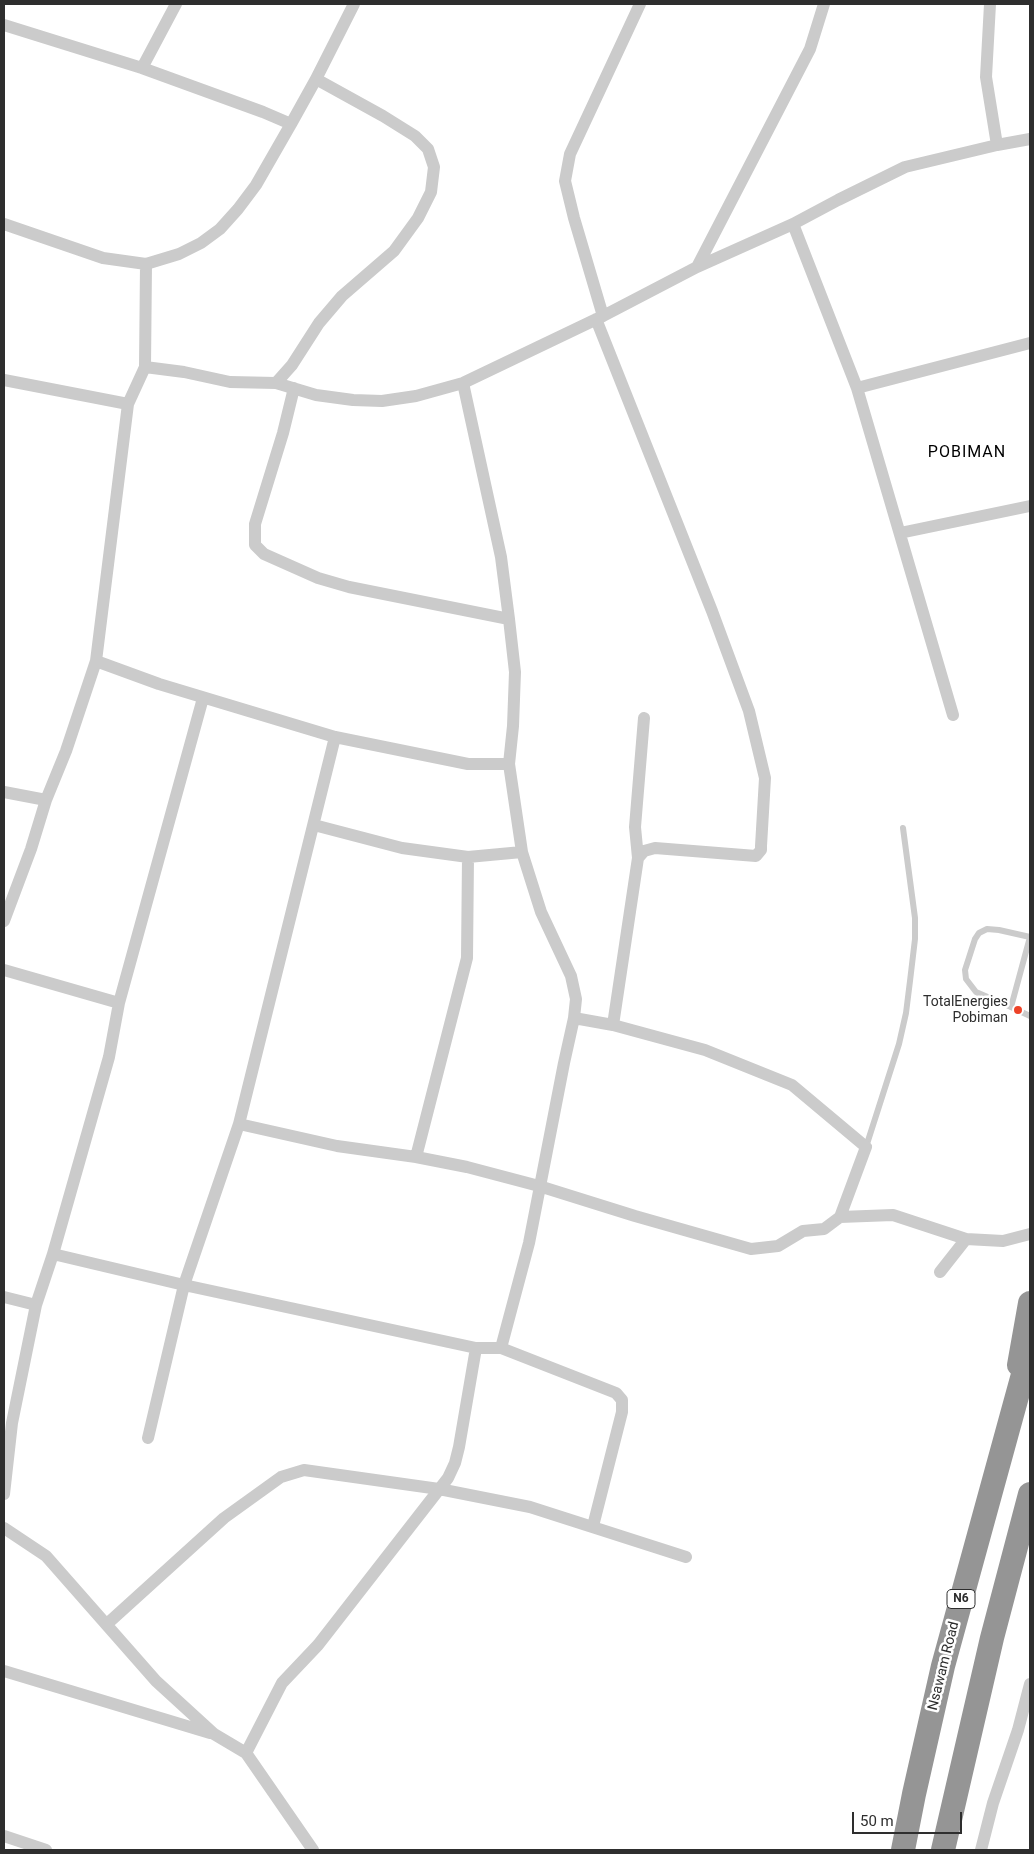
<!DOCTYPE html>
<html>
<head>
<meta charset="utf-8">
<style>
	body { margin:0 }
	#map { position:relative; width:1034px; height:1854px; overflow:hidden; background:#fff; font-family:Roboto,sans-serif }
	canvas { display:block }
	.frame { position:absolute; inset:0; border:5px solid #2e2e2e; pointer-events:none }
	.scale { position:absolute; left:852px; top:1812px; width:110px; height:22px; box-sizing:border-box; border:2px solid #2e2e2e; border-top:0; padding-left:6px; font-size:15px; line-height:18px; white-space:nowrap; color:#2e2e2e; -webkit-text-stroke:4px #fff; paint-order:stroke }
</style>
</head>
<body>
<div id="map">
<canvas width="1034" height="1854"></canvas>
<div class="frame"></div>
<div class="scale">50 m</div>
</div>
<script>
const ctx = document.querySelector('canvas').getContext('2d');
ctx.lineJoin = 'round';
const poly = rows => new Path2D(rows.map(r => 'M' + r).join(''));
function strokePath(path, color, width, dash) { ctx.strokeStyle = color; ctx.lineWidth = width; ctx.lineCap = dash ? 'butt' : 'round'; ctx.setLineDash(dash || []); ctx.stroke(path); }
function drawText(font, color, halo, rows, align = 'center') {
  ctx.font = font + ' Roboto,sans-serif'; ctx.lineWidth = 5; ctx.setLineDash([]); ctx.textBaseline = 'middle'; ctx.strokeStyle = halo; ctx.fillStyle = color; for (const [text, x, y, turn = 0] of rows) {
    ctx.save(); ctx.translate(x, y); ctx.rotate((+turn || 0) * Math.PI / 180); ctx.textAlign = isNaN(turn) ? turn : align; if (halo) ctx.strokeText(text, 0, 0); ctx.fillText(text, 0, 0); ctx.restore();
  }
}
const lane = poly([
	[1011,1007,1030,937,999,930,987,929,979,933,975,939,965,970,966,979,976,992,1011,1007,1030,1016],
	[866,1147,899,1044,906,1013,910,981,915,939,915,918,903,828]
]);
const street = poly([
	[990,4,986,77,997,145],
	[4,25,142,68,263,112,291,124,316,79,354,4],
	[142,68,176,4],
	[4,224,103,258,146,264,179,254,201,243,220,229,238,209,256,185,291,124],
	[793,224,857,388,953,715],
	[697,267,810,49,824,4],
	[603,316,574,218,565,181,570,154,640,4],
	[596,319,712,611,749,711,765,778,761,846,761,850,756,856,655,848,644,851,638,858,613,1025],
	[145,367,184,372,230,382,276,383,316,395,353,400,382,401,416,396,463,383,603,316,697,267,793,224,838,200,905,167,997,145,1030,139],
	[4,380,128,404],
	[276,383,292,365,319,323,342,296,394,251,418,218,431,192,434,167,428,149,415,136,383,116,316,79],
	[463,383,501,557,509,619,515,672,513,726,509,764,522,852,541,912,571,976,576,999,574,1018,564,1063,529,1243,501,1348],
	[294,388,283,433,255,524,255,545,264,554,318,578,349,587,509,619],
	[857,388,1030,343],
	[900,533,1030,506],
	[96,661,159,684,335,737,468,764,509,764],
	[4,792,46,800],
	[314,825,402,848,468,857,522,852],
	[638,858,635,827,644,718],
	[4,921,31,849,46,800,66,751,96,661,128,404,145,367,146,264],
	[4,970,119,1003,203,698],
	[239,1124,337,1146,416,1157,467,1167,539,1186,635,1216,751,1249,778,1246,803,1231,824,1229,840,1217,866,1147,792,1085,705,1050,613,1025,574,1018],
	[416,1157,467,958,468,857],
	[840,1217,893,1215,966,1239,1003,1241,1030,1234],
	[53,1254,184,1285,476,1348,501,1348,616,1393,622,1400,622,1412,593,1526],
	[940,1272,966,1239],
	[4,1297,36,1305],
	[148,1438,184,1285,239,1124,335,737],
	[4,1494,12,1423,36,1305,53,1254,109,1057,119,1003],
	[4,1528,46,1556,156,1681,214,1734,246,1753,313,1850],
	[107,1624,224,1518,281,1477,304,1470,439,1489,530,1507,686,1557],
	[4,1671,210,1733],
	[246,1753,282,1683,318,1645,448,1478,455,1463,459,1447,476,1348],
	[4,1836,46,1850],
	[981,1850,993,1803,1018,1730,1030,1684]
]);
const highway = poly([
	[1019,1365,1030,1303],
	[903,1850,914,1794,943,1666,1030,1349],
	[943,1850,992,1638,1030,1494]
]);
const markers = [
	[1018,1010,5,"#ed4328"]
];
const shields = [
	[961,1599,28]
];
const shieldNames = [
	["N6",961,1599]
];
const poiNames = [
	["TotalEnergies",1008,1002],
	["Pobiman",1008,1018]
];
const streetNames = [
	["Nsawam Road",944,1666,-76]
];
const quarterNames = [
	["POBIMAN",967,453]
];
strokePath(lane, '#cbcbcb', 6);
strokePath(street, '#cbcbcb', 12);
strokePath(highway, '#959595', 24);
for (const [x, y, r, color] of markers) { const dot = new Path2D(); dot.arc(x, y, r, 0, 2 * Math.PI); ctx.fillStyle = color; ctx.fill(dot); strokePath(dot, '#fff', 2); }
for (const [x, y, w] of shields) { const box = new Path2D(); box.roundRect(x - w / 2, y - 9.5, w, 19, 4); ctx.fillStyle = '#fff'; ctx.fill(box); strokePath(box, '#2e2e2e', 1); }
drawText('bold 12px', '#2e2e2e', null, shieldNames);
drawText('14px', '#2e2e2e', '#fff', poiNames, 'right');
drawText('14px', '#2e2e2e', '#fff', streetNames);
ctx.letterSpacing = '1px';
drawText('16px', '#000', '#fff', quarterNames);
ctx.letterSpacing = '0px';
</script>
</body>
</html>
